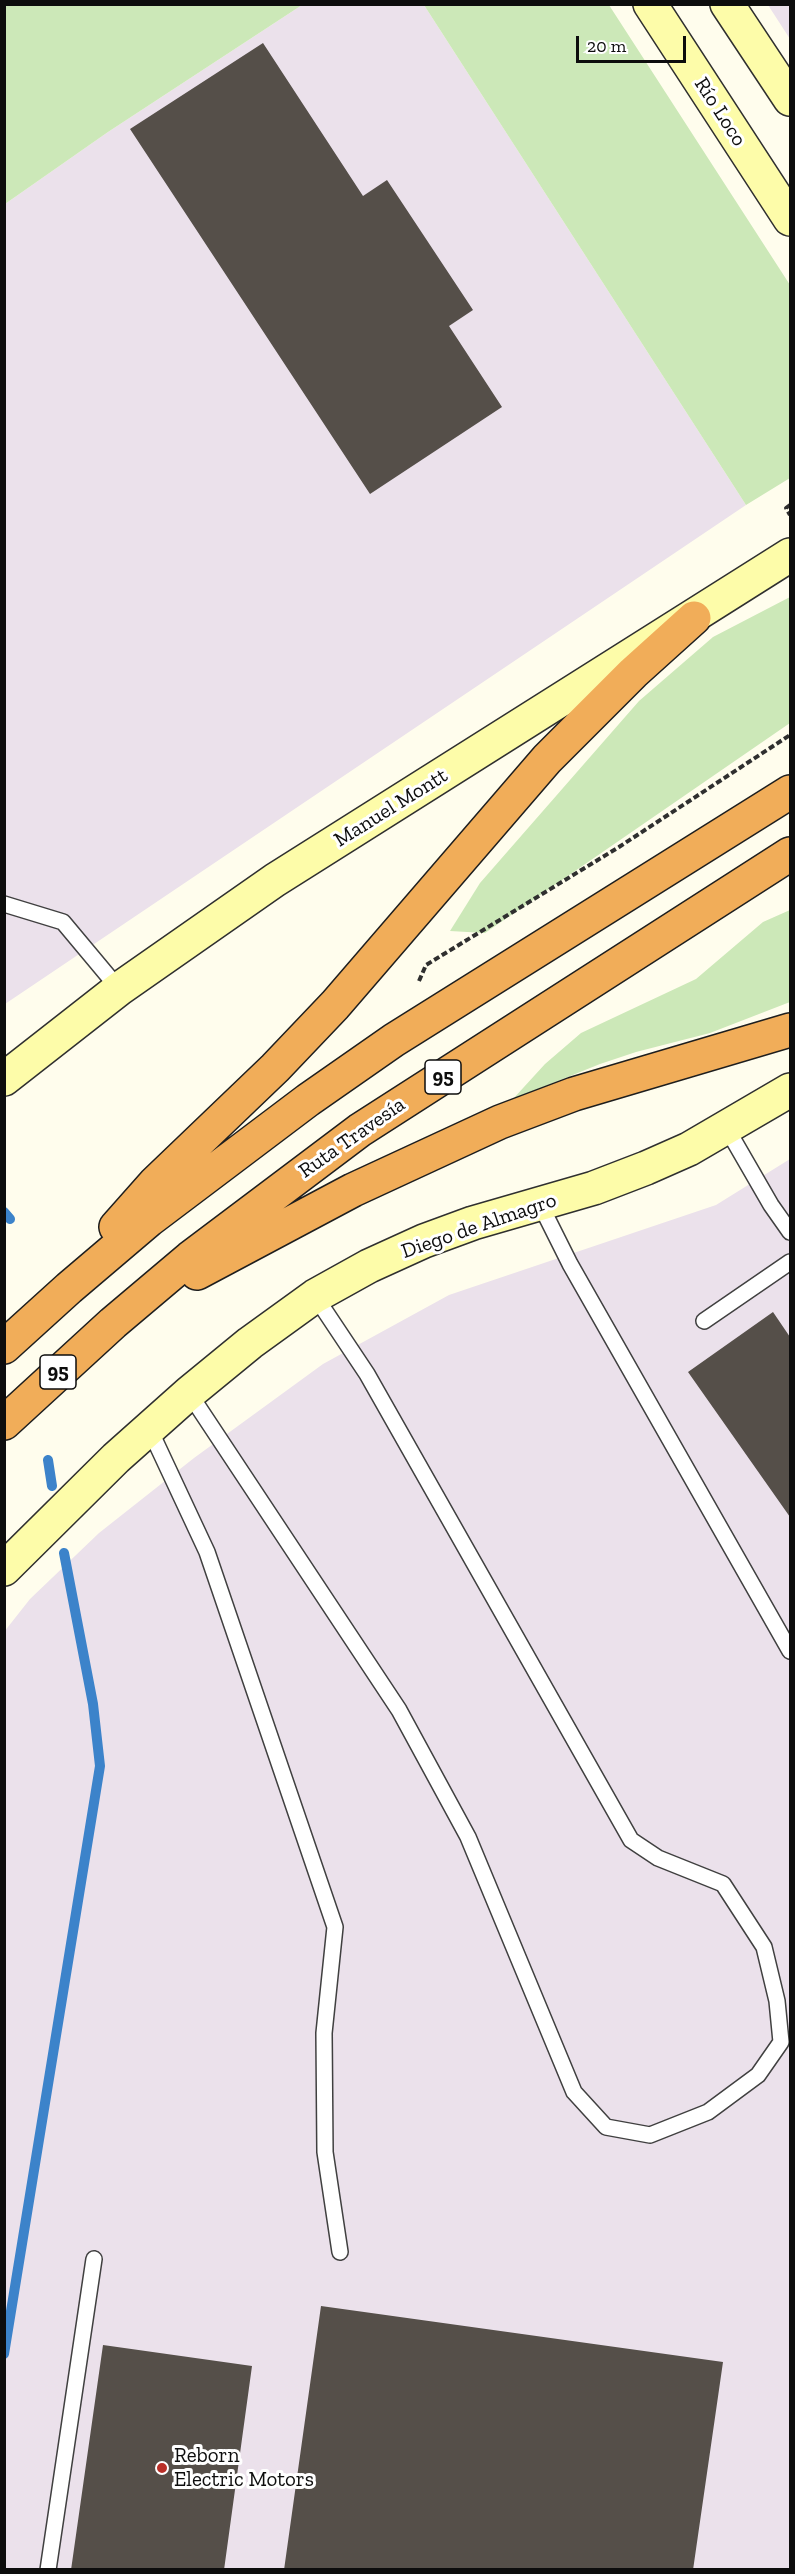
<!DOCTYPE html>
<html>
<head>
<meta charset="utf-8">
<style>
	body { margin:0 }
	#map { position:relative; width:795px; height:2574px; overflow:hidden; background:#fffded; font-family:"Zilla Slab",serif }
	canvas { display:block }
	.frame { position:absolute; inset:0; border:6px solid #0d0d0d; pointer-events:none }
	.scale { position:absolute; left:576px; top:36px; width:110px; height:27px; box-sizing:border-box; border:3px solid #0d0d0d; border-top:0; padding-left:8px; font-size:18px; line-height:21px; white-space:nowrap; color:#0d0d0d; -webkit-text-stroke:4px #fff; paint-order:stroke }
</style>
</head>
<body>
<div id="map">
<canvas width="795" height="2574"></canvas>
<div class="frame"></div>
<div class="scale">20 m</div>
</div>
<script>
const ctx = document.querySelector('canvas').getContext('2d');
ctx.lineJoin = 'round';
function fillPath(path, color) { ctx.fillStyle = color; ctx.fill(path, 'evenodd'); }
const poly = rows => new Path2D(rows.map(r => 'M' + r).join(''));
function strokePath(path, color, width, dash) { ctx.strokeStyle = color; ctx.lineWidth = width; ctx.lineCap = dash ? 'butt' : 'round'; ctx.setLineDash(dash || []); ctx.stroke(path); }
function drawText(font, color, halo, rows, align = 'center') {
  ctx.font = font + ' "Zilla Slab",serif'; ctx.lineWidth = 6; ctx.setLineDash([]); ctx.textBaseline = 'middle'; ctx.strokeStyle = halo; ctx.fillStyle = color; for (const [text, x, y, turn = 0] of rows) {
    ctx.save(); ctx.translate(x, y); ctx.rotate((+turn || 0) * Math.PI / 180); ctx.textAlign = isNaN(turn) ? turn : align; if (halo) ctx.strokeText(text, 0, 0); ctx.fillText(text, 0, 0); ctx.restore();
  }
}
const industrial = poly([
	[302,5,424,5,746,505,5,1004,5,204,108,132],
	[768,5,790,5,790,39],
	[790,1159,790,2569,5,2569,4,1632,30,1599,99,1533,194,1458,323,1364,449,1295,716,1205]
]);
const green = poly([
	[5,4,302,4,302,5,108,132,5,204],
	[424,5,609,5,790,285,790,478,746,505],
	[790,597,790,723,485,933,450,931,480,883,639,701,713,637],
	[790,910,790,1002,710,1033,636,1052,600,1064,513,1099,545,1064,581,1033,696,979,763,922]
]);
const stream = poly([
	[4,1212,10,1219],
	[48,1460,52,1486],
	[4,2354,100,1766,93,1704,64,1553]
]);
const building = poly([
	[263,43,363,196,387,180,473,310,449,326,502,407,370,494,130,129],
	[773,1312,790,1337,790,1517,688,1372],
	[321,2306,723,2362,693,2570,284,2570],
	[103,2345,252,2366,224,2570,71,2570]
]);
const path = poly([
	[790,505,786,508,790,515],
	[419,981,426,965,619,847,790,735]
]);
const lane = poly([
	[4,904,63,922,119,989],
	[726,1127,771,1205,790,1232],
	[540,1204,570,1264,790,1651],
	[704,1321,790,1262],
	[189,1393,399,1710,468,1837,574,2092,606,2127,650,2135,708,2112,758,2075,781,2042,777,2001,764,1947,723,1884,658,1858,631,1840,367,1374,315,1296],
	[150,1430,207,1552,335,1927,324,2033,325,2152,340,2252],
	[48,2570,94,2259]
]);
const secondary = poly([
	[650,4,790,219],
	[727,4,790,99],
	[4,1079,119,989,275,880,790,555],
	[4,1569,116,1458,189,1393,250,1343,315,1296,369,1266,424,1241,473,1223,594,1188,646,1168,689,1149,790,1090]
]);
const highway = poly([
	[116,1227,155,1183,275,1068,335,1005,547,759,633,673,694,618],
	[197,1273,353,1190,500,1122,574,1094,790,1030],
	[4,1347,69,1288,149,1220,308,1100,394,1040,790,792],
	[4,1423,113,1323,190,1258,360,1130,790,854]
]);
const markers = [
	[162,2468,6,"#b92f28"]
];
const shields = [
	[443,1077,36],
	[58,1372,36]
];
const shieldNames = [
	["95",443,1077],
	["95",58,1372]
];
const streetNames = [
	["Río Loco",720,112,57],
	["Manuel Montt",391,808,-32],
	["Ruta Travesía",352,1138,-35],
	["Diego de Almagro",479,1226,-19]
];
const poiNames = [
	["Reborn",174,2456],
	["Electric Motors",174,2480]
];
fillPath(industrial, '#ebe1eb');
fillPath(green, '#cce8b8');
strokePath(stream, '#3c83ca', 10);
fillPath(building, '#554f49');
strokePath(lane, '#404040', 18);
strokePath(secondary, '#2f2f2f', 36);
strokePath(highway, '#1e1e1e', 36);
strokePath(path, '#2f2f2f', 4, [6, 3]);
strokePath(lane, '#fff', 15);
strokePath(secondary, '#fdfca9', 33);
strokePath(highway, '#f1ad59', 33);
for (const [x, y, r, color] of markers) { const dot = new Path2D(); dot.arc(x, y, r, 0, 2 * Math.PI); ctx.fillStyle = color; ctx.fill(dot); strokePath(dot, '#fff', 2); }
for (const [x, y, w] of shields) { const box = new Path2D(); box.roundRect(x - w / 2, y - 17, w, 34, 4.5); ctx.fillStyle = '#fff'; ctx.fill(box); strokePath(box, '#0d0d0d', 1.5); }
drawText('bold 20px', '#0d0d0d', null, shieldNames);
drawText('21px', '#0d0d0d', '#fff', streetNames);
drawText('21px', '#0d0d0d', '#fff', poiNames, 'left');
</script>
</body>
</html>
